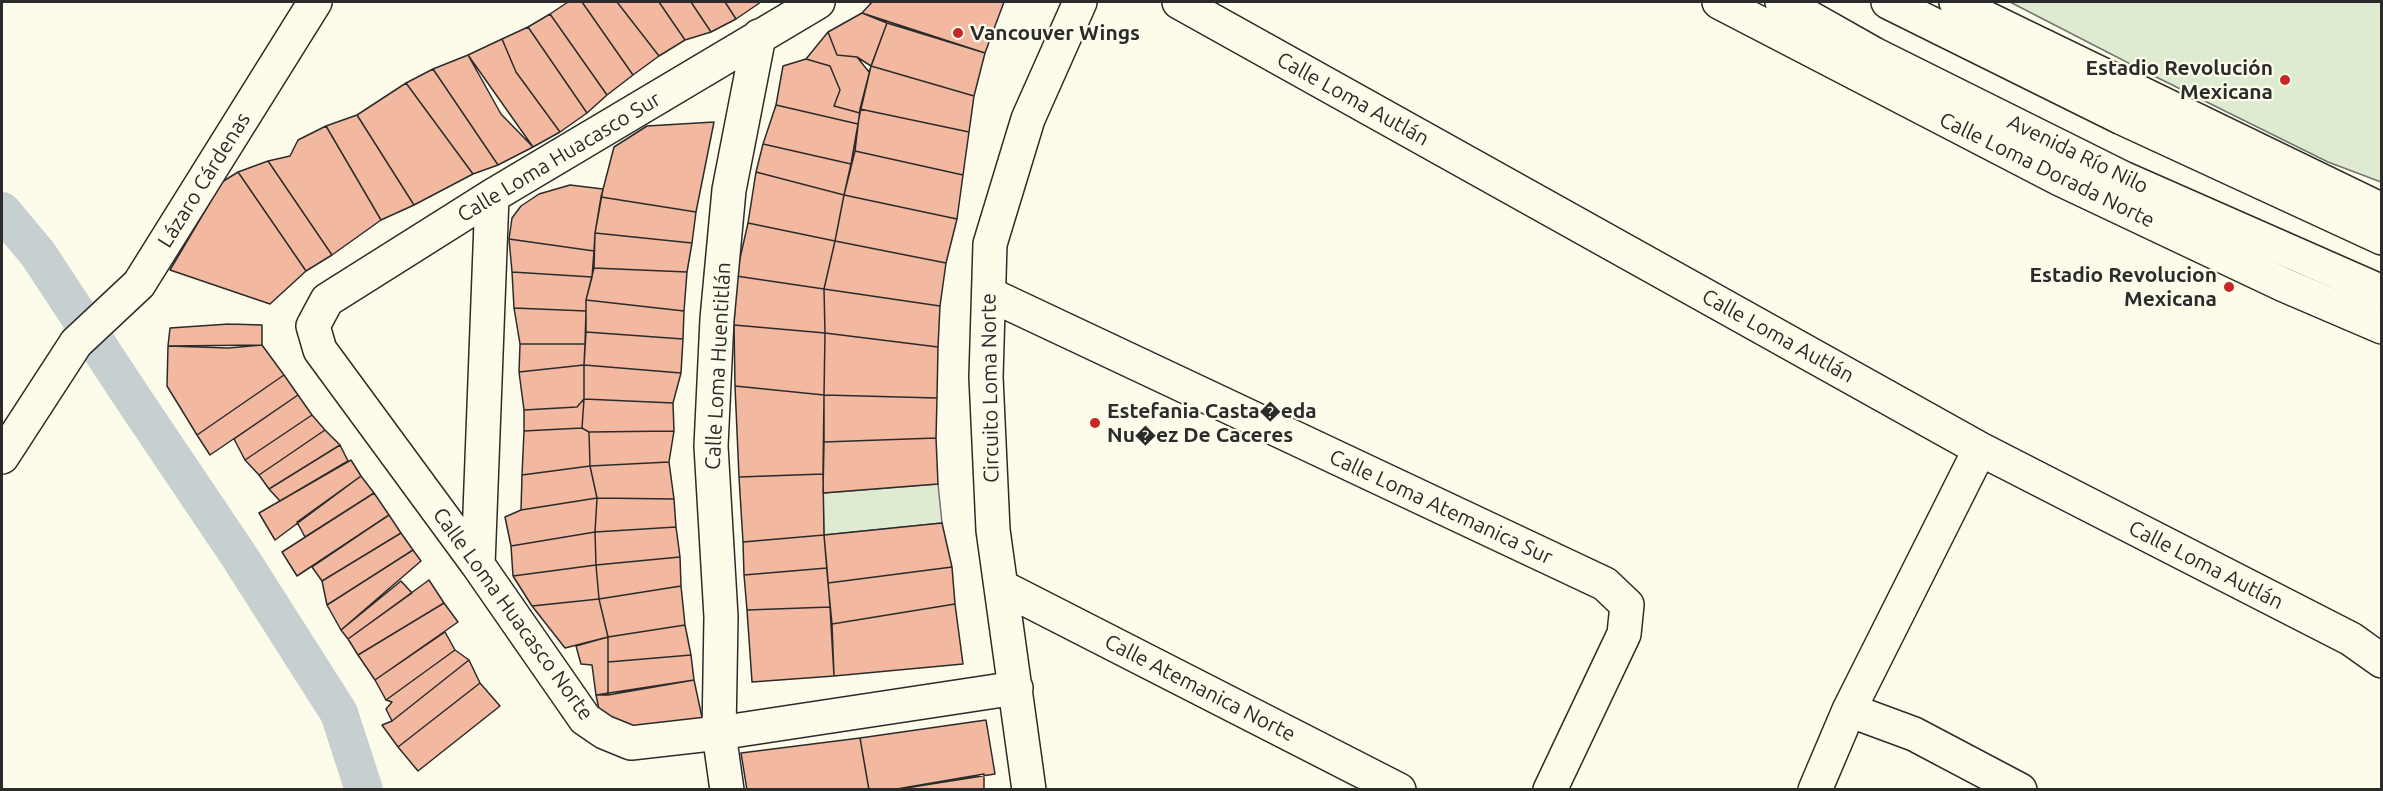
<!DOCTYPE html>
<html>
<head>
<meta charset="utf-8">
<style>
	body { margin:0 }
	#map { position:relative; width:2383px; height:791px; overflow:hidden; background:#fdfbea; font-family:Ubuntu,sans-serif }
	canvas { display:block }
	.frame { position:absolute; inset:0; border:3px solid #2b2b2b; pointer-events:none }
</style>
</head>
<body>
<div id="map">
<canvas width="2383" height="791"></canvas>
<div class="frame"></div>
</div>
<script>
const ctx = document.querySelector('canvas').getContext('2d');
ctx.lineJoin = 'round';
function fillPath(path, color) { ctx.fillStyle = color; ctx.fill(path, 'evenodd'); }
const poly = rows => new Path2D(rows.map(r => 'M' + r).join(''));
function strokePath(path, color, width, dash) { ctx.strokeStyle = color; ctx.lineWidth = width; ctx.lineCap = dash ? 'butt' : 'round'; ctx.setLineDash(dash || []); ctx.stroke(path); }
function drawText(font, color, halo, rows, align = 'center') {
  ctx.font = font + ' Ubuntu,sans-serif'; ctx.lineWidth = 4.5; ctx.setLineDash([]); ctx.textBaseline = 'middle'; ctx.strokeStyle = halo; ctx.fillStyle = color; for (const [text, x, y, turn = 0] of rows) {
    ctx.save(); ctx.translate(x, y); ctx.rotate((+turn || 0) * Math.PI / 180); ctx.textAlign = isNaN(turn) ? turn : align; if (halo) ctx.strokeText(text, 0, 0); ctx.fillText(text, 0, 0); ctx.restore();
  }
}
const green = poly([
	[2010,2,2381,2,2381,182,2328,162,2142,70,2010,2],
	[938,484,942,523,824,535,823,493,938,484]
]);
const canal = poly([
	[2,211,38,254,132,397,241,559,339,713,364,790]
]);
const building = poly([
	[568,2,582,2,633,75,607,95,550,14,568,2],
	[582,2,617,2,659,56,633,75,582,2],
	[617,2,659,2,685,40,659,56,617,2],
	[659,2,691,2,711,32,685,40,659,2],
	[691,2,725,2,736,19,711,32,691,2],
	[725,2,761,2,736,19,725,2],
	[872,2,1004,2,985,53,862,13,872,2],
	[862,13,887,23,869,72,857,57,837,55,828,32,862,13],
	[550,14,607,95,587,113,528,27,550,14],
	[887,23,985,53,974,96,871,66,887,23],
	[528,27,587,113,560,132,516,72,502,39,528,27],
	[828,32,837,55,857,57,871,66,860,113,834,106,840,90,830,66,806,59,828,32],
	[502,39,516,72,560,132,533,147,501,114,468,55,502,39],
	[468,55,533,147,498,165,433,69,468,55],
	[806,59,830,66,840,90,834,106,860,113,858,124,776,105,783,66,806,59],
	[871,66,974,96,969,132,860,109,871,66],
	[433,69,498,165,473,174,406,83,433,69],
	[406,83,473,174,414,205,357,115,406,83],
	[776,105,858,124,851,164,763,144,776,105],
	[860,109,969,132,963,175,855,151,860,109],
	[357,115,414,205,381,220,326,126,357,115],
	[714,122,696,212,601,197,614,147,647,126,714,122],
	[326,126,381,220,332,255,268,161,290,156,298,140,326,126],
	[763,144,851,164,844,195,756,172,763,144],
	[855,151,963,175,957,219,844,195,855,151],
	[268,161,332,255,306,271,238,172,268,161],
	[238,172,306,271,270,304,170,270,222,182,238,172],
	[756,172,844,195,835,241,748,223,756,172],
	[570,185,603,189,595,233,594,251,509,239,512,218,521,206,539,194,570,185],
	[844,195,957,219,946,263,835,241,844,195],
	[601,197,696,212,692,243,595,233,601,197],
	[748,223,835,241,824,289,736,276,748,223],
	[595,233,692,243,687,272,594,268,595,233],
	[509,239,594,251,592,277,512,272,509,239],
	[835,241,946,263,940,306,824,289,835,241],
	[594,268,687,272,684,311,586,300,594,268],
	[512,272,592,277,586,300,586,311,514,308,512,272],
	[736,276,824,289,825,333,734,325,736,276],
	[824,289,940,306,938,347,825,333,824,289],
	[586,300,684,311,683,339,586,332,586,300],
	[514,308,586,311,585,344,520,344,514,308],
	[229,324,262,325,262,345,168,346,170,328,229,324],
	[734,325,825,333,824,395,735,386,734,325],
	[586,332,683,339,681,373,584,365,586,332],
	[825,333,938,347,937,398,824,395,825,333],
	[520,344,585,344,584,365,519,372,520,344],
	[262,345,284,375,197,435,167,386,168,346,228,348,262,345],
	[584,365,681,373,673,403,584,399,584,365],
	[584,365,584,399,577,407,524,410,519,372,584,365],
	[284,375,298,395,210,455,197,435,284,375],
	[735,386,824,395,823,474,739,477,735,386],
	[298,395,312,415,245,460,234,439,298,395],
	[824,395,937,398,936,438,824,442,824,395],
	[584,399,673,403,674,431,589,432,582,428,584,399],
	[584,399,582,428,524,431,524,410,577,407,584,399],
	[312,415,325,430,259,475,245,460,312,415],
	[582,428,589,432,590,466,522,475,524,431,582,428],
	[325,430,340,445,269,489,259,475,325,430],
	[674,431,669,462,590,466,589,432,674,431],
	[936,438,938,484,823,493,824,442,936,438],
	[340,445,348,461,280,501,269,489,340,445],
	[351,460,361,476,275,540,259,513,351,460],
	[669,462,674,499,597,498,590,466,669,462],
	[590,466,597,498,521,510,522,475,590,466],
	[823,474,824,535,743,542,739,477,823,474],
	[361,476,374,493,305,537,297,522,361,476],
	[374,493,389,515,297,576,282,552,374,493],
	[597,498,674,499,676,527,595,532,597,498],
	[597,498,595,532,511,546,505,517,521,510,597,498],
	[389,515,401,533,322,581,312,567,389,515],
	[942,523,952,567,828,583,824,535,942,523],
	[676,527,680,557,596,565,595,532,676,527],
	[595,532,596,565,513,576,511,546,595,532],
	[401,533,413,550,327,605,322,581,401,533],
	[824,535,827,568,744,575,743,542,824,535],
	[413,550,421,561,341,630,327,605,413,550],
	[680,557,681,586,599,599,596,565,680,557],
	[596,565,599,599,532,606,513,576,596,565],
	[952,567,955,604,832,624,828,583,952,567],
	[827,568,830,607,747,610,744,575,827,568],
	[429,580,444,603,358,655,348,639,429,580],
	[401,581,412,593,348,639,341,630,401,581],
	[681,586,685,625,608,637,599,599,681,586],
	[599,599,608,637,565,648,532,606,599,599],
	[444,603,458,622,375,680,358,655,444,603],
	[955,604,963,664,834,676,832,624,955,604],
	[830,607,834,676,752,682,747,610,830,607],
	[685,625,691,655,608,662,608,637,685,625],
	[445,632,455,650,386,700,375,680,445,632],
	[608,637,608,695,596,695,592,665,581,664,576,646,608,637],
	[455,650,469,660,392,721,386,709,392,702,386,700,455,650],
	[691,655,694,680,608,695,608,662,691,655],
	[469,660,480,683,398,747,382,725,392,721,469,660],
	[694,680,703,722,627,735,601,719,596,695,694,680],
	[480,683,500,706,418,771,398,747,480,683],
	[986,720,995,774,893,790,869,790,860,738,986,720],
	[860,738,869,790,747,790,741,753,860,738],
	[984,774,984,790,891,790,984,774]
]);
const minor = poly([
	[818,2,492,196,327,300,313,326,320,350,478,565,585,719,604,732,631,743,719,733,1016,688],
	[1179,2,1980,449,2351,639,2382,661],
	[1719,2,2060,179,2284,285,2382,327],
	[1956,2,1982,16,2382,210],
	[989,294,1605,584,1627,605,1624,634,1550,790],
	[2,457,76,343,139,284,315,2],
	[478,565,492,196],
	[1002,587,1399,790],
	[1849,710,1914,734,2020,790],
	[727,790,719,733,721,617,711,446,717,319,729,190,759,36],
	[1029,790,993,530,986,377,990,244,1028,119,1080,2],
	[1815,790,1849,710,1980,449]
]);
const major = poly([
	[1782,2,1874,54,2123,178,2382,292],
	[1888,2,2122,118,2382,238]
]);
const markers = [
	[958,33,6,"#c62828"],
	[2285,80,6,"#c62828"],
	[2229,287,6,"#c62828"],
	[1095,423,6,"#c62828"]
];
const poiNames = [
	["Vancouver Wings",970,33],
	["Estadio Revolución",2273,68,"right"],
	["Mexicana",2273,92,"right"],
	["Estadio Revolucion",2217,275,"right"],
	["Mexicana",2217,299,"right"],
	["Estefania Casta�eda",1107,411],
	["Nu�ez De Caceres",1107,435]
];
const streetNames = [
	["Calle Loma Autlán",1353,99,29],
	["Avenida Río Nilo",2078,154,26],
	["Calle Loma Huacasco Sur",559,157,-31],
	["Calle Loma Dorada Norte",2047,170,26],
	["Lázaro Cárdenas",204,180,-58],
	["Calle Loma Autlán",1778,336,29],
	["Calle Loma Huentitlán",718,366,-87],
	["Circuito Loma Norte",990,388,-91],
	["Calle Loma Atemanica Sur",1441,507,25],
	["Calle Loma Autlán",2206,565,27],
	["Calle Loma Huacasco Norte",513,614,54],
	["Calle Atemanica Norte",1200,688,27]
];
fillPath(green, '#deebd1');
strokePath(green, '#74746e', 1.5);
strokePath(canal, '#c7d0d0', 38);
fillPath(building, '#f2b8a0');
strokePath(building, '#2b2b2b', 1.5);
strokePath(minor, '#2b2b2b', 36);
strokePath(major, '#2b2b2b', 36);
strokePath(minor, '#fdfbea', 33);
strokePath(major, '#fdfbea', 33);
for (const [x, y, r, color] of markers) { const dot = new Path2D(); dot.arc(x, y, r, 0, 2 * Math.PI); ctx.fillStyle = color; ctx.fill(dot); strokePath(dot, '#fdfbea', 2); }
drawText('bold 21px', '#2b2b2b', '#fdfbea', poiNames, 'left');
drawText('21px', '#2b2b2b', '#fdfbea', streetNames);
</script>
</body>
</html>
